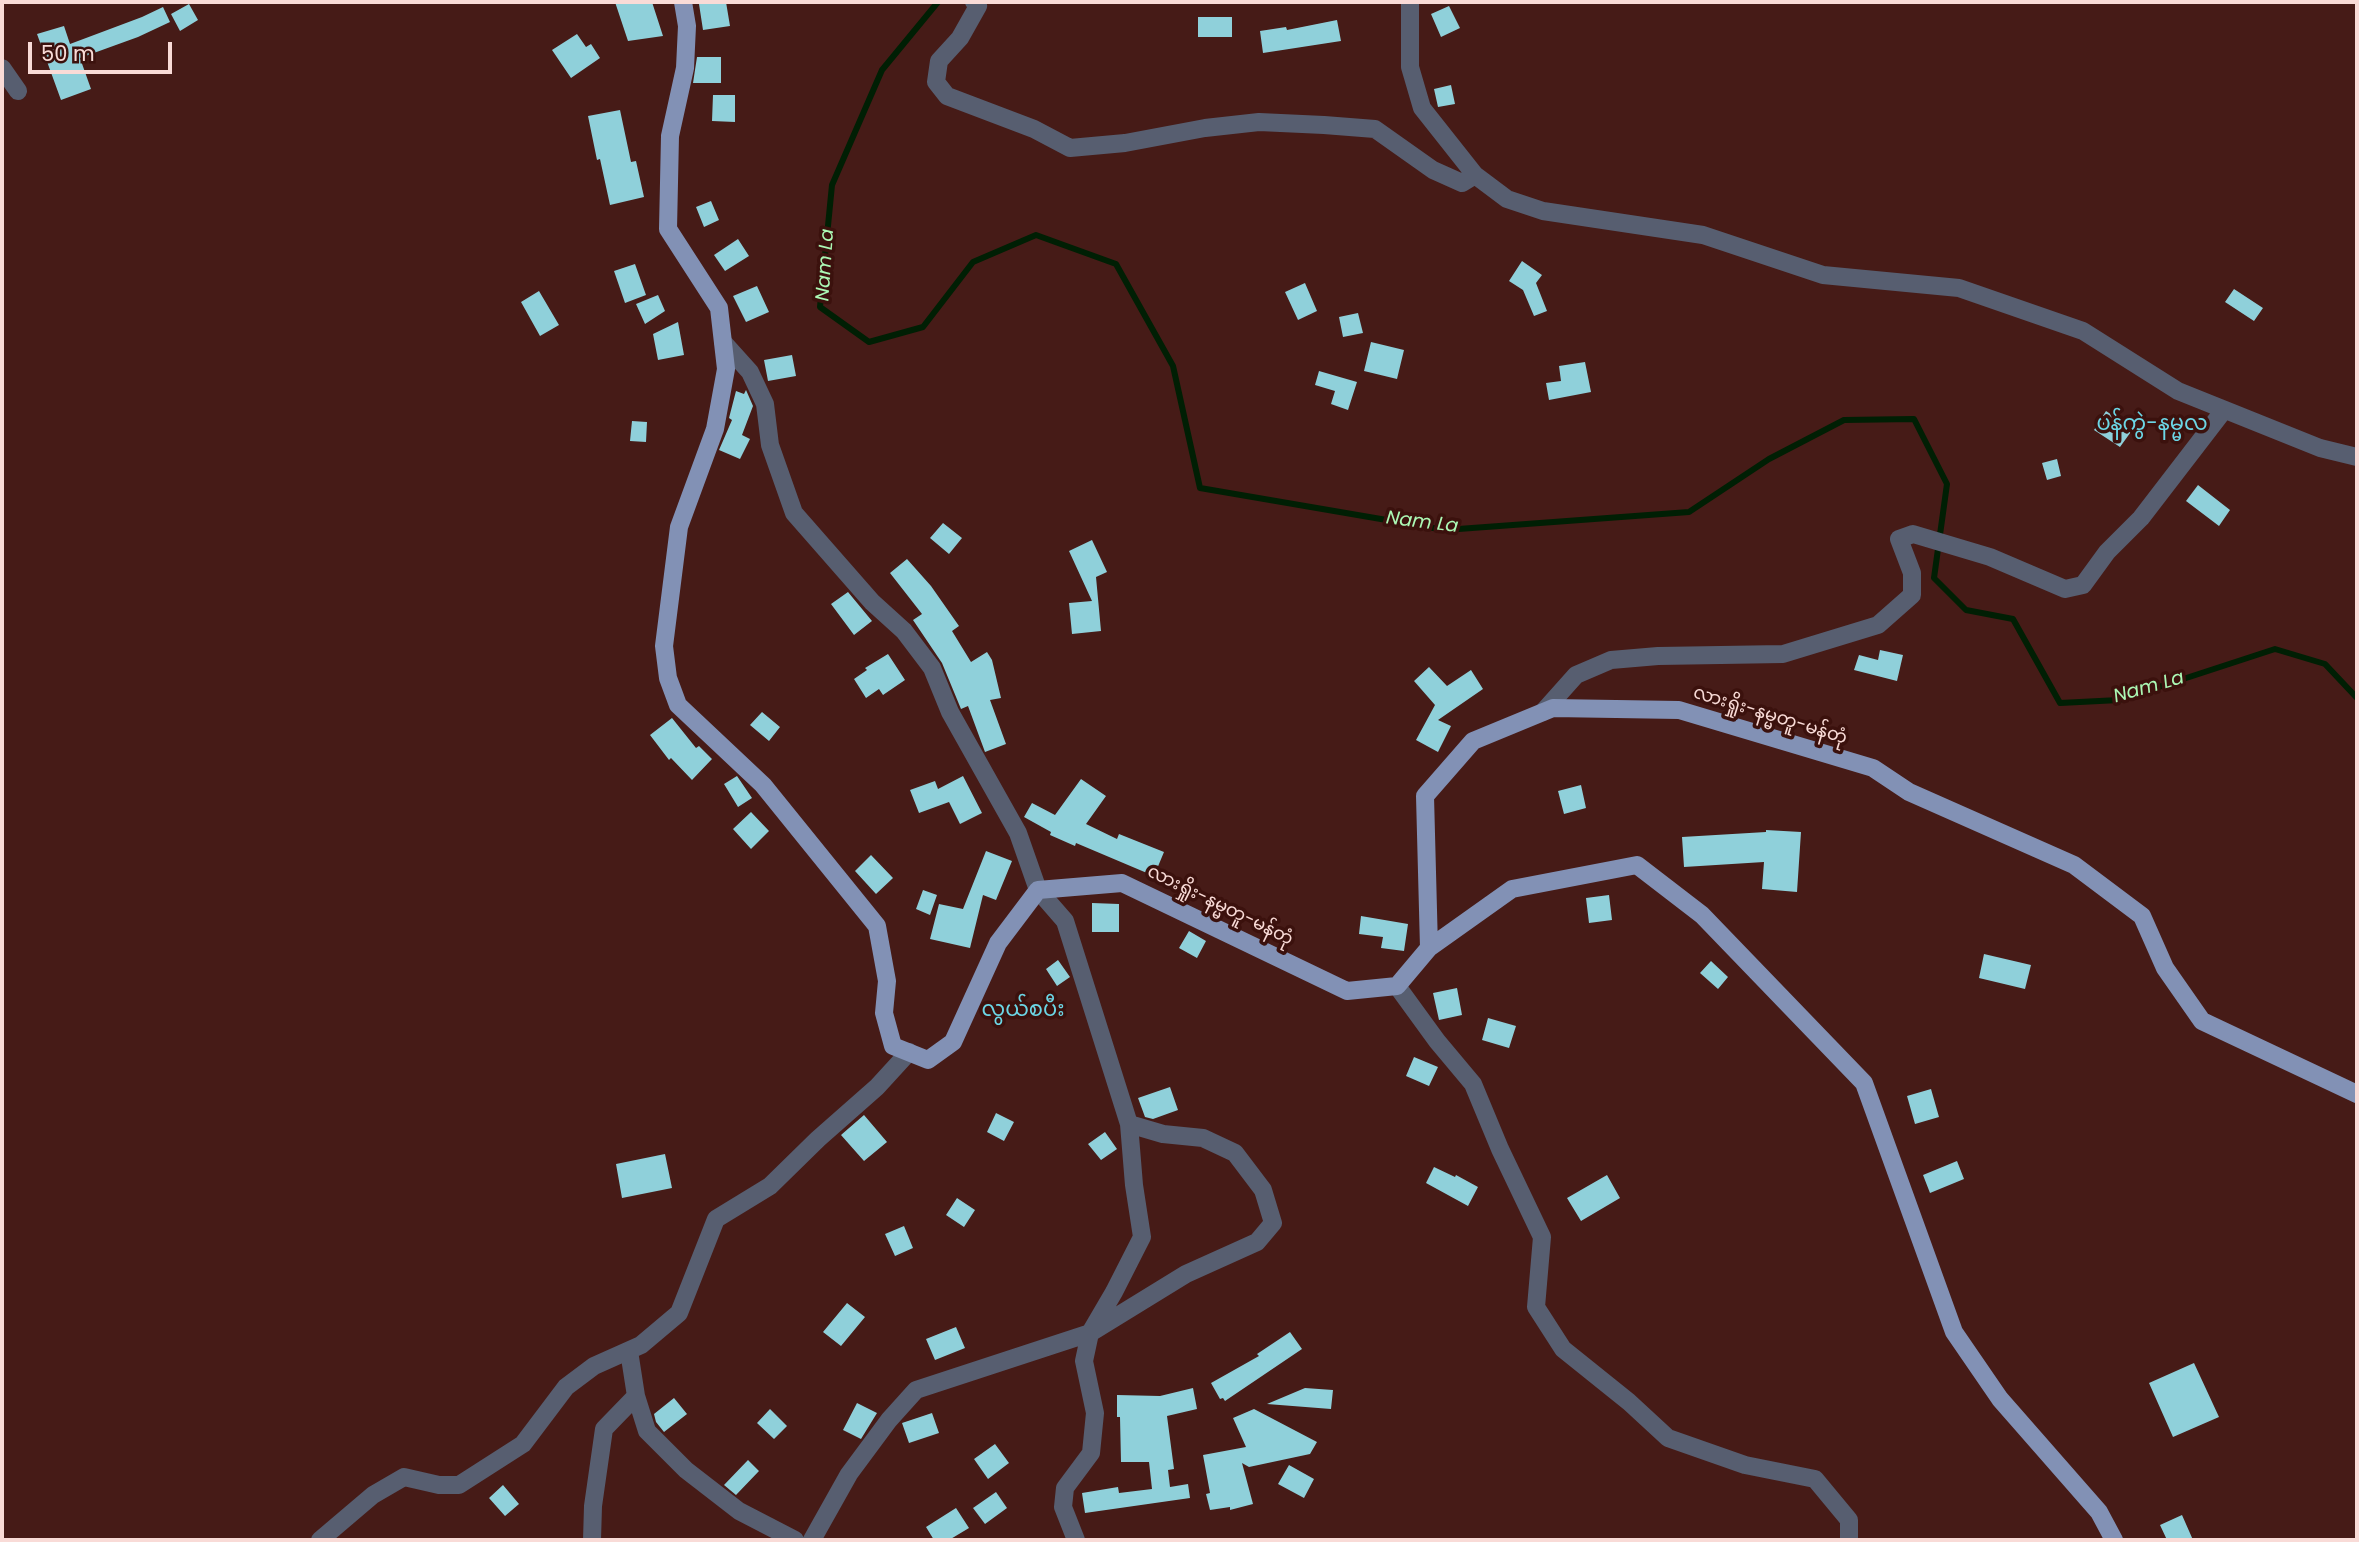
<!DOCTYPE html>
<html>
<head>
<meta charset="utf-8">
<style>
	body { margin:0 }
	#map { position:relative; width:2359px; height:1542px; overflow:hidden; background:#461b17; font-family:Poppins,sans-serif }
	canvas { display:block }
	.frame { position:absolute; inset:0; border:4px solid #f9dbd7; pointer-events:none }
	.scale { position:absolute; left:28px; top:42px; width:144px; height:32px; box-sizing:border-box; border:4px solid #f9dbd7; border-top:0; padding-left:9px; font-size:21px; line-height:24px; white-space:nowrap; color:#f9dbd7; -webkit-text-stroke:5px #3b110d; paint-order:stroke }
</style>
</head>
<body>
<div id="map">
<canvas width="2359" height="1542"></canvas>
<div class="frame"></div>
<div class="scale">50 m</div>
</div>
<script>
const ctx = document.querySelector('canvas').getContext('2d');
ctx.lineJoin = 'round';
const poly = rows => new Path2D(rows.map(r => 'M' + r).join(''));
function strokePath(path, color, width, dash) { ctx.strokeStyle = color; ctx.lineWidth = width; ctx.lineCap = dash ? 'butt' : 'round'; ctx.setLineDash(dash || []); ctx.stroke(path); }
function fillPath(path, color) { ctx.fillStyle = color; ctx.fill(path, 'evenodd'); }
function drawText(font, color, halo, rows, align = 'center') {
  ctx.font = font + ' Poppins,"Noto Sans Myanmar",sans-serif'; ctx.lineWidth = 7; ctx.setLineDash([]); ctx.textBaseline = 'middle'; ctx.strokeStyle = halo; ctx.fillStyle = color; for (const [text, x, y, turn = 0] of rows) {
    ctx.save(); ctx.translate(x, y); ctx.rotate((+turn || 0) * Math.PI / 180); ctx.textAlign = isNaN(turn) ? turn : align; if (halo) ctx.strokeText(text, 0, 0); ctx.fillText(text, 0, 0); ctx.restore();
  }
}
const stream = poly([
	[938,2,882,70,832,185,820,307,869,342,923,327,973,262,1036,235,1116,264,1173,366,1200,488,1445,530,1689,512,1769,459,1844,420,1914,419,1947,484,1934,578,1966,610,2013,619,2060,703,2119,700,2275,649,2325,664,2357,698]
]);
const building = poly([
	[615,2,652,2,663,36,628,41],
	[712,2,726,2,730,26,703,30,699,4],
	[189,4,198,20,180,31,171,14],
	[1449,6,1460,28,1441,37,1431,14],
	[163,7,170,22,138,37,80,58,91,89,61,100,37,34,64,26,70,44,142,17],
	[1198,17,1232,17,1232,37,1198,37],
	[1337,20,1341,41,1263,53,1260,31,1286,27,1287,30],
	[577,34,586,47,591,44,600,58,571,78,552,50],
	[697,57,721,57,721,83,693,83],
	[1451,85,1455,104,1438,107,1434,89],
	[713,95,735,95,735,122,712,121],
	[620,110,631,162,636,161,644,197,610,205,600,159,597,160,588,116],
	[711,201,719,220,704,227,696,207],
	[738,239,749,256,725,271,714,255],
	[1522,261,1542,275,1536,283,1547,311,1534,316,1523,290,1509,281],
	[635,264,646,295,625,303,614,271],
	[1305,283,1317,311,1298,320,1285,292],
	[757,286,769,312,746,322,733,296],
	[2234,289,2263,308,2254,321,2225,302],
	[539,291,559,325,540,336,521,302],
	[658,295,665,311,645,324,636,304],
	[1358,313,1363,333,1343,337,1339,317],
	[678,322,684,355,658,360,653,334],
	[1371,342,1404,350,1397,379,1364,371],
	[792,355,796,376,768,381,764,360],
	[1585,362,1591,392,1549,400,1546,383,1561,381,1559,366],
	[1319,371,1357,382,1348,410,1331,404,1335,391,1315,385],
	[746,390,753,406,742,435,750,439,740,459,719,450,732,420,729,418,736,391,744,394],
	[2106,411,2133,429,2120,447,2094,430],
	[632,421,647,422,646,442,630,441],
	[2057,459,2061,476,2047,480,2042,463],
	[2198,485,2230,510,2219,526,2186,501],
	[943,523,962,538,949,554,930,538],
	[1092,540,1107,572,1096,577,1101,631,1072,634,1069,603,1092,601,1069,551],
	[907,559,931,586,959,626,952,631,971,662,987,652,992,660,1001,698,990,700,1006,744,985,752,968,706,961,709,942,663,913,620,922,614,890,573],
	[848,592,872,621,854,635,831,604],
	[1880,650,1903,655,1897,681,1854,670,1859,655,1878,660],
	[888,654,905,680,883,695,879,689,866,698,854,679,867,670,865,668],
	[1429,667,1447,686,1471,670,1483,689,1438,720,1451,726,1438,752,1416,740,1435,705,1414,681],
	[762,712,780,727,769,741,750,725],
	[672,718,696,748,699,746,712,759,692,780,671,758,669,760,650,735],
	[737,776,752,798,738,807,724,784],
	[963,776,982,813,960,824,949,802,919,813,910,790,935,781,938,789],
	[1081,779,1106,796,1086,824,1117,839,1119,834,1164,852,1154,876,1076,843,1075,846,1050,835,1051,832,1024,817,1032,803,1055,815],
	[1581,785,1586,808,1564,814,1558,791],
	[751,812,769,831,751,849,733,829],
	[1766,830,1801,832,1797,892,1762,889,1764,862,1684,867,1682,837,1766,832],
	[986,851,1012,861,996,900,983,895,970,948,930,939,939,904,963,909],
	[871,855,893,878,876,894,855,871],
	[923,890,937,895,930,915,916,909],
	[1609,895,1612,920,1589,923,1586,898],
	[1092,903,1119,904,1119,932,1092,932],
	[1361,916,1408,924,1404,951,1381,948,1383,937,1359,934],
	[1189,931,1206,941,1197,958,1179,948],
	[1984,954,2031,965,2025,989,1979,978],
	[1058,960,1070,977,1057,986,1046,969],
	[1711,961,1728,977,1718,989,1700,973],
	[1457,988,1462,1015,1439,1020,1433,993],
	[1488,1018,1516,1026,1509,1048,1482,1040],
	[1414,1057,1438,1067,1429,1086,1406,1076],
	[1170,1087,1178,1110,1153,1119,1145,1117,1138,1098],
	[1931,1089,1939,1117,1915,1124,1907,1096],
	[996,1113,1014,1122,1004,1141,987,1132],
	[864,1115,887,1142,864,1161,841,1135],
	[1105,1132,1117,1149,1101,1160,1088,1144],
	[665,1154,672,1188,622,1198,616,1164],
	[1957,1161,1964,1179,1930,1193,1923,1175],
	[1434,1167,1455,1177,1456,1175,1478,1187,1468,1206,1426,1183],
	[1607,1175,1620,1198,1581,1221,1567,1198],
	[957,1198,975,1210,964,1227,946,1215],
	[904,1226,913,1248,895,1256,885,1234],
	[847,1303,865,1317,841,1346,823,1332],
	[956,1327,965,1348,935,1360,926,1339],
	[1290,1332,1302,1349,1225,1401,1223,1398,1220,1399,1211,1383,1259,1356,1257,1354],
	[2194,1363,2219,1417,2173,1437,2149,1383],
	[1193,1388,1197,1409,1167,1416,1174,1469,1168,1470,1170,1487,1188,1484,1190,1498,1085,1513,1082,1493,1118,1487,1119,1493,1152,1489,1149,1462,1121,1462,1120,1417,1117,1417,1117,1395,1160,1396],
	[1305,1388,1333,1390,1331,1409,1267,1404],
	[674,1398,687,1414,664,1432,656,1422,654,1414],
	[857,1403,877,1413,861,1439,843,1430],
	[770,1409,787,1426,774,1439,757,1423],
	[1254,1409,1317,1442,1310,1454,1249,1467,1242,1463,1253,1504,1230,1510,1230,1507,1210,1510,1206,1494,1210,1493,1203,1455,1246,1447,1233,1418],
	[932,1413,939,1433,909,1443,902,1423],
	[995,1444,1009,1463,988,1479,974,1459],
	[748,1460,759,1471,736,1495,724,1485],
	[1289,1465,1314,1479,1304,1498,1278,1484],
	[503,1485,519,1504,505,1516,489,1498],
	[996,1492,1007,1508,985,1524,973,1508],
	[956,1508,969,1528,949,1540,934,1540,926,1527],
	[2182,1515,2193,1540,2167,1540,2160,1525]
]);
const minor = poly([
	[974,2,978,6,960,38,939,61,936,82,947,96,1034,129,1070,148,1125,143,1205,128,1259,122,1324,125,1375,129,1433,170,1462,183,1475,175],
	[1410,2,1410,67,1422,108,1475,175,1507,199,1543,211,1703,235,1823,275,1959,288,2083,331,2178,391,2320,448,2357,457],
	[2,68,18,91],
	[723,342,750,372,765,404,770,445,794,513,872,602,904,631,932,668,950,712,1018,833,1038,890,1065,921,1129,1124,1134,1185,1142,1237,1114,1292,1090,1333,1084,1361,1095,1413,1091,1453,1065,1488,1063,1507,1076,1540],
	[1543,712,1576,675,1611,660,1658,656,1783,654,1878,625,1912,595,1912,573,1899,539,1913,534,1990,557,2065,589,2083,585,2107,552,2141,518,2224,410],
	[1397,986,1437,1041,1473,1084,1500,1149,1542,1237,1536,1307,1563,1349,1629,1402,1668,1438,1745,1465,1815,1479,1849,1520,1849,1540],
	[629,1351,636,1396,647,1431,686,1470,739,1511,795,1540],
	[320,1540,373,1495,404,1477,439,1485,459,1485,523,1444,566,1387,594,1366,641,1345,679,1313,716,1219,770,1186,818,1139,877,1087,909,1052],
	[592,1540,593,1506,604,1429,636,1396],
	[812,1540,849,1474,889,1420,916,1390,1090,1333,1186,1274,1257,1242,1273,1223,1263,1190,1235,1153,1203,1138,1163,1134,1129,1124]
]);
const major = poly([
	[683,2,687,26,685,68,670,136,668,229,719,308,726,369,715,429,679,527,664,646,668,678,678,705,763,785,877,926,887,981,884,1013,893,1046,928,1060,953,1042,998,943,1038,890,1122,883,1347,991,1397,986,1429,948,1425,796,1473,741,1553,708,1679,710,1873,768,1909,792,2074,865,2142,916,2165,968,2202,1021,2357,1094],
	[1429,948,1512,889,1637,865,1702,915,1864,1083,1954,1332,2000,1399,2099,1512,2114,1540]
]);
const streetNames = [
	["လားရှိုး-နမ္မတူ-မန်တုံ",1770,716,17],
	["လားရှိုး-နမ္မတူ-မန်တုံ",1220,906,26]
];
const waterNames = [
	["Nam La",826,265,-86],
	["Nam La",1422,523,7],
	["Nam La",2149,688,-16]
];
const quarterNames = [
	["ပန်ကွဲ-နမ္မလ",2152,425],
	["လွယ်စပီး",1023,1011]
];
strokePath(stream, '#001f04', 6);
fillPath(building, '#8fd0da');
strokePath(minor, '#575e70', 18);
strokePath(major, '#8291b5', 18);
drawText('18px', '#f9dbd7', '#3b110d', streetNames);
drawText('italic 19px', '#acf9b5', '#3b110d', waterNames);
drawText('21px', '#6cd6e5', '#3b110d', quarterNames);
</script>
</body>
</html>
